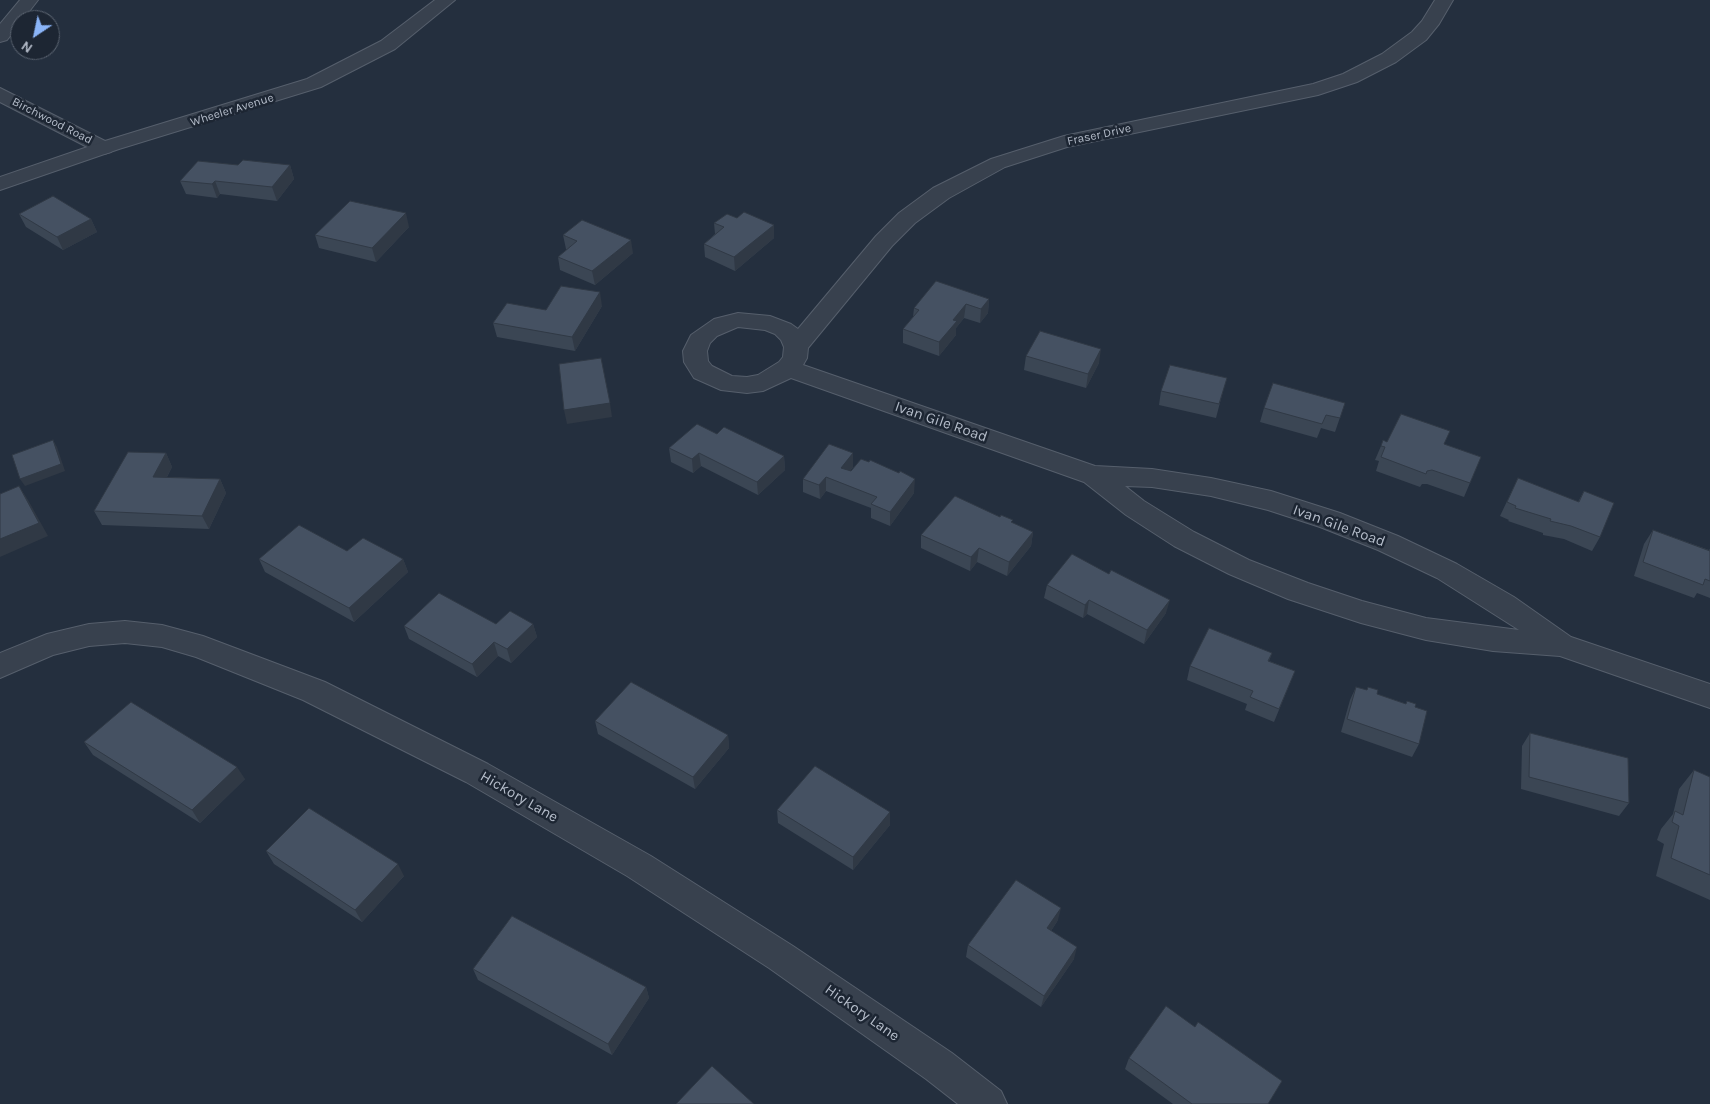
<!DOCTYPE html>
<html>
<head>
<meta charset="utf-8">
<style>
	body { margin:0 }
	#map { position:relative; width:1710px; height:1104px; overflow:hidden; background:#242f3e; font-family:Karla,sans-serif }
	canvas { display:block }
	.north { position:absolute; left:10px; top:10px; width:50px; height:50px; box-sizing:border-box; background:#1d2633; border:1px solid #59626f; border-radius:50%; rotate:214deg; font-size:14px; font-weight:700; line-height:20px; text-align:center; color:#b4bcc9 }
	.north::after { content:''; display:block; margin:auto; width:18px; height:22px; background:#8ab4f8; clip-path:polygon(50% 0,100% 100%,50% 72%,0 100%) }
</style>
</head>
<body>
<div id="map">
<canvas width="1710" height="1104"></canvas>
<div class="north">N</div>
</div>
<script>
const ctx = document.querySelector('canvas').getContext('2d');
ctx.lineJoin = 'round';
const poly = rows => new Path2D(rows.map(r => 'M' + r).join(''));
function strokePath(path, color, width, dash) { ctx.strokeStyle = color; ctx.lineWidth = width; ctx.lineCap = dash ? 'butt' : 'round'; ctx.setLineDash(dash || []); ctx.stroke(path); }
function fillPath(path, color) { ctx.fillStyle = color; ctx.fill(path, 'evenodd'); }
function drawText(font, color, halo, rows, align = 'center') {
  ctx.font = font + ' Karla,sans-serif'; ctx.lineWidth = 5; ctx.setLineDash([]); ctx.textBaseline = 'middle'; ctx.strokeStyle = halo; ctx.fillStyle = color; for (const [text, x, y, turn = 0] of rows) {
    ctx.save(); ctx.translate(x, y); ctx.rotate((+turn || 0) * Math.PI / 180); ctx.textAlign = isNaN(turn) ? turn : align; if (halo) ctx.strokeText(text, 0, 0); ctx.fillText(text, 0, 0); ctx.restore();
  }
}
const minor = poly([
	[20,0,38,0,7,40,0,42,0,24,20,0],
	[1435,0,1453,0,1439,24,1426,40,1396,62,1357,82,1318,95,1067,147,1005,167,949,198,915,223,892,246,808,348,807,358,803,365,1095,466,1152,469,1211,478,1271,491,1340,513,1398,536,1457,564,1514,597,1571,637,1710,684,1710,708,1560,656,1493,651,1426,640,1361,623,1288,599,1229,574,1174,546,1126,515,1084,482,791,378,763,391,747,393,721,390,694,378,684,362,683,351,691,335,714,319,738,313,770,316,791,324,798,329,876,236,899,213,933,188,991,159,1064,136,1313,84,1343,74,1382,54,1412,32,1422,21,1435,0],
	[738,327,765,330,775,334,781,340,784,347,783,357,779,362,758,375,747,377,732,376,712,366,708,361,707,351,710,343,717,336,738,327],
	[1125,486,1152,487,1211,496,1268,510,1320,527,1378,550,1437,578,1519,630,1426,618,1362,601,1308,583,1249,560,1194,532,1144,501,1125,486],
	[0,88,111,144,114,148,111,152,104,154,97,152,0,102,0,88],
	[125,621,162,625,203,636,325,682,488,764,651,856,793,946,952,1053,1001,1091,1007,1104,958,1104,926,1079,769,968,627,876,466,782,303,700,196,657,162,647,125,643,89,646,53,655,0,678,0,653,47,634,89,624,125,621]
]);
const tertiary = poly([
	[435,0,455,0,395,49,321,87,119,149,0,190,0,177,105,141,307,79,381,41,435,0]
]);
const wall = poly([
	[238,165,290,165,294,179,277,201,220,194,217,198,186,194,180,181],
	[19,214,91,219,97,232,63,250,26,227],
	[737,218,774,225,774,238,735,271,705,257,704,244,715,234,714,223],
	[409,227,376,262,319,248,315,235],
	[563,235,633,253,595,285,560,270,558,257,567,249,566,249],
	[989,299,988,313,980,323,964,318,956,328,956,335,939,356,903,343,903,329,913,317,914,308],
	[602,306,575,351,497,337,493,323,546,310],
	[1026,356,1099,363,1086,388,1024,370],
	[1161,391,1223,391,1216,418,1159,405],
	[1345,403,1335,432,1321,428,1317,438,1260,422,1264,408],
	[717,434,784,456,785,470,758,495,701,466,693,473,671,462,669,448],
	[1387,442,1444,444,1481,457,1464,497,1427,484,1422,484,1420,487,1376,471,1379,461,1375,460,1381,446],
	[166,453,172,467,167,477,220,479,226,493,209,529,102,525,94,511],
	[853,467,850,471,914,493,890,526,871,518,871,508,826,491,820,499,803,492,803,479],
	[1518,478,1578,502,1584,491,1600,537,1592,551,1564,539,1543,535,1543,533,1508,521,1509,520,1500,516],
	[1013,523,1033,532,1031,546,1007,576,977,562,970,571,921,548,921,535],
	[1653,530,1709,550,1710,549,1710,598,1697,593,1694,598,1634,576,1644,544],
	[347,551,403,559,408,572,354,622,265,572,259,559],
	[1047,585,1166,613,1144,644,1087,614,1083,618,1044,598],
	[533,624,537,637,511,663,498,656,477,677,409,639,404,626],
	[1272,653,1269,661,1295,671,1274,722,1245,710,1247,704,1187,680,1190,666],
	[1356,687,1406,704,1407,701,1415,707,1419,744,1412,757,1341,732,1350,700],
	[595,721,728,735,729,748,695,789,598,734],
	[1530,733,1629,803,1619,816,1521,789,1522,746],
	[84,742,245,779,200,823,93,755],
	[1694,770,1710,777,1710,900,1656,876,1664,844,1657,840,1661,829,1673,814,1679,789],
	[777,810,890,825,853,870,778,823],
	[266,851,404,876,362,922,274,864],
	[1058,920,1051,931,1074,959,1041,1007,966,957,968,945],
	[473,969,646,987,649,998,612,1055,478,980],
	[1195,1027,1282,1081,1268,1104,1173,1104,1125,1069,1129,1058]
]);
const shadedWall = poly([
	[290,165,294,179,277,201,272,187],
	[215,181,220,194,217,198,212,184],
	[406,213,409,227,376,262,372,248],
	[91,219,97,232,63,250,57,237],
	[774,225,774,238,735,271,734,257],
	[631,240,633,253,595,285,592,271],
	[600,292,602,306,575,351,572,337],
	[989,299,988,313,980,323,981,309],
	[966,304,964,318,956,328,956,335,939,356,939,342,953,320],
	[1101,349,1099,363,1086,388,1088,374],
	[610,403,612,417,567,424,564,410],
	[53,440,57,447,65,471,25,486,20,479],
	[166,453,172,467,160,490,153,477],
	[699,453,701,466,693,473,692,459],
	[853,453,853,467,841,481,841,468],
	[784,456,785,470,758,495,757,482],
	[826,477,826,491,820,499,819,485],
	[220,479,226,493,209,529,202,516],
	[915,479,914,493,890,526,890,512],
	[19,486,28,500,48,536,0,557,0,539],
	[1033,532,1031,546,1007,576,1009,562],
	[979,548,977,562,970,571,971,557],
	[403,559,408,572,354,622,349,608],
	[1089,600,1087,614,1083,618,1085,605],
	[1170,600,1166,613,1144,644,1147,630],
	[533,624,537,637,511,663,507,649],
	[494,642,498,656,477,677,472,664],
	[728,735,729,748,695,789,693,777],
	[237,767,245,779,200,823,192,810],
	[890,812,890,825,853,870,853,857],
	[398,864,404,876,362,922,355,910],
	[1061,908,1058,920,1045,940,1047,928],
	[1077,947,1074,959,1041,1007,1044,996],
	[646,987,649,998,612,1055,608,1044]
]);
const building = poly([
	[243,160,290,165,272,187,215,181,212,184,180,181,198,161,238,165,243,160],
	[53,196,91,219,57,237,19,214,53,196],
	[350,201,406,213,372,248,315,235,350,201],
	[744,212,774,225,734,257,704,244,724,227,714,223,727,214,737,218,744,212],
	[582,220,631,240,592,271,558,257,577,241,563,235,582,220],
	[936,281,989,299,981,309,966,304,953,320,957,321,939,342,903,329,919,310,914,308,936,281],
	[561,286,600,292,572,337,493,323,507,303,546,310,561,286],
	[1040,331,1101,349,1088,374,1026,356,1040,331],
	[601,358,610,403,564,410,559,364,601,358],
	[1170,365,1227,378,1219,404,1161,391,1170,365],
	[1273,383,1345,403,1340,418,1326,415,1322,424,1264,408,1273,383],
	[1401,414,1450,431,1444,444,1481,457,1470,483,1432,470,1427,471,1426,474,1381,457,1385,447,1381,446,1383,440,1387,442,1401,414],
	[697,424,717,434,724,427,784,456,757,482,699,453,692,459,669,448,697,424],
	[53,440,61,464,20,479,12,455,53,440],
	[829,444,853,453,841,468,851,471,861,459,869,462,870,460,899,473,900,471,915,479,890,512,871,504,877,497,826,477,819,485,803,479,829,444],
	[128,452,166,453,153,477,220,479,202,516,94,511,128,452],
	[1518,478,1579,502,1584,491,1614,503,1600,537,1571,526,1550,521,1551,519,1515,508,1516,506,1507,502,1518,478],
	[19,486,39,523,0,539,0,494,19,486],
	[955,496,1000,517,1001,515,1013,520,1011,522,1033,532,1009,562,979,548,971,557,921,535,955,496],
	[299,525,347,551,363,538,403,559,349,608,259,559,299,525],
	[1653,530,1710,551,1710,581,1705,579,1703,585,1643,562,1653,530],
	[1072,554,1109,574,1111,570,1170,600,1147,630,1089,600,1085,605,1047,585,1072,554],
	[439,593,496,624,510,611,533,624,507,649,494,642,472,664,404,626,439,593],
	[1209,628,1272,653,1268,661,1295,671,1279,709,1250,697,1253,691,1190,666,1209,628],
	[631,682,728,735,693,777,595,721,631,682],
	[1356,687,1367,690,1368,687,1378,690,1377,694,1406,704,1407,701,1416,704,1415,707,1427,711,1419,744,1347,719,1356,687],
	[131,702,237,767,192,810,84,742,131,702],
	[1530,733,1628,758,1629,803,1529,777,1530,733],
	[815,766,890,812,853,857,777,810,815,766],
	[1694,770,1710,777,1710,875,1671,858,1679,826,1672,822,1675,811,1683,815,1694,770],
	[309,808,398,864,355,910,266,851,309,808],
	[1016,880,1061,908,1047,928,1077,947,1044,996,968,945,1016,880],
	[512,916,646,987,608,1044,473,969,512,916],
	[1166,1006,1195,1027,1198,1022,1282,1081,1268,1104,1192,1104,1129,1058,1166,1006],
	[712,1066,754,1104,676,1104,712,1066]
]);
const farStreetnames = [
	["Wheeler Avenue",232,110,-17],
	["Birchwood Road",52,121,27],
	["Fraser Drive",1099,135,-12]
];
const streetNames = [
	["Ivan Gile Road",941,422,19],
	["Ivan Gile Road",1339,526,20],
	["Hickory Lane",519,797,30],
	["Hickory Lane",862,1013,35]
];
strokePath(minor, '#565f6c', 2);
strokePath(tertiary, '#565f6c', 2);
fillPath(minor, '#38414e');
fillPath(tertiary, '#38414e');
fillPath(wall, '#3b4654');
fillPath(shadedWall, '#303945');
fillPath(building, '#455162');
strokePath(building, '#303945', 1);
drawText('12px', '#b4bcc9', '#1d2633', farStreetnames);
drawText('15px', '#b4bcc9', '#1d2633', streetNames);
</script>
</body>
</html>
